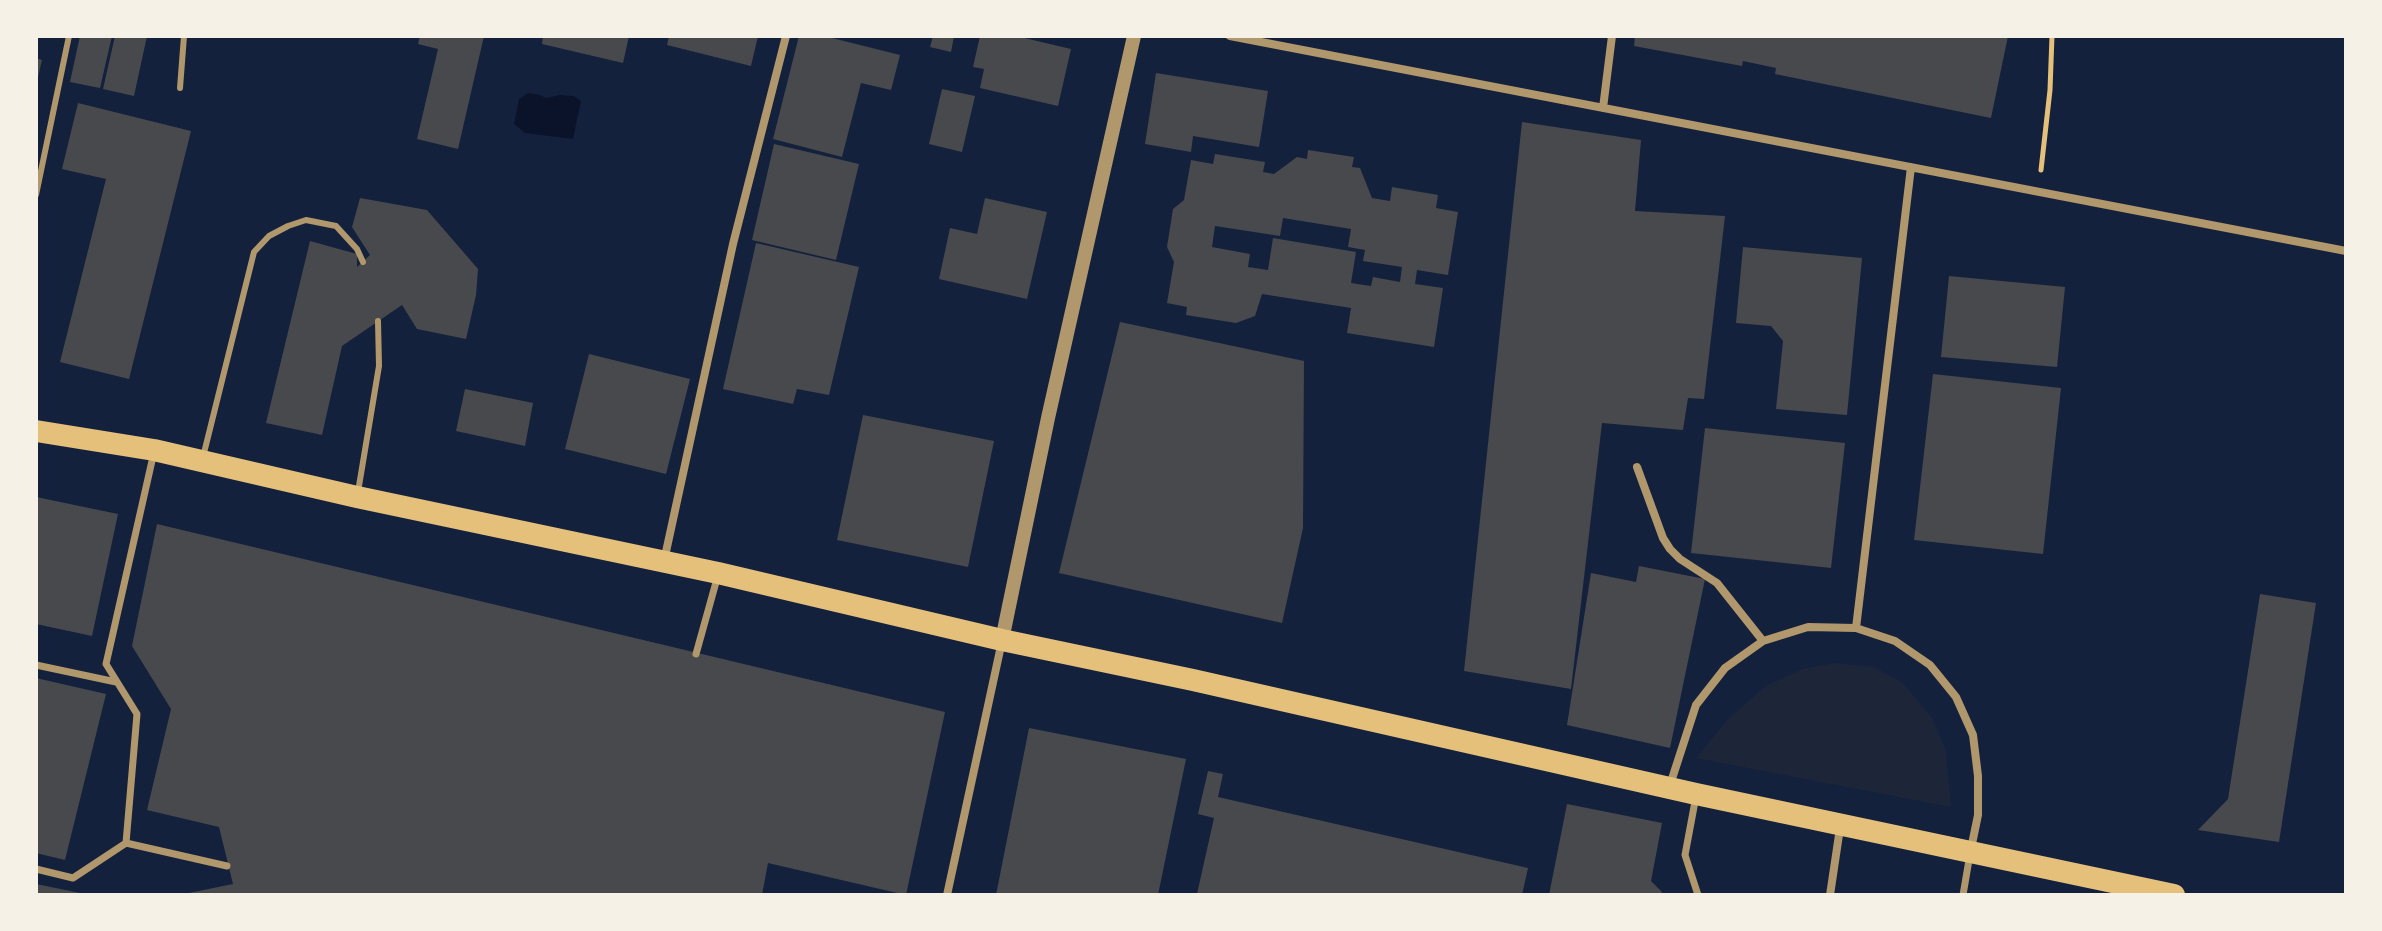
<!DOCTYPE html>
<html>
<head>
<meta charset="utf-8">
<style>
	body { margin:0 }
	#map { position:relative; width:2382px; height:931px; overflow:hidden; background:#14213d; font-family:Manrope,sans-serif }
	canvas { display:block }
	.frame { position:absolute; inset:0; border:38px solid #f6f1e7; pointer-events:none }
</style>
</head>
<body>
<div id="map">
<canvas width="2382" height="931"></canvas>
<div class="frame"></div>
</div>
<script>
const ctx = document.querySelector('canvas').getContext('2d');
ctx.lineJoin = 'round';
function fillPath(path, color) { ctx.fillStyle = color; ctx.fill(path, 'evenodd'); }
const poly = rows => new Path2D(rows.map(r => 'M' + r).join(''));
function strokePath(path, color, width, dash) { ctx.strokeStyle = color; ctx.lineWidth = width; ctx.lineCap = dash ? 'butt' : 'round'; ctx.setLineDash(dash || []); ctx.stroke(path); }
const green = poly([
	[1834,663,1874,667,1903,683,1932,718,1946,751,1951,807,1696,758,1729,718,1766,686,1802,669]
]);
const water = poly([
	[528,93,540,95,546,98,560,95,574,96,581,101,573,139,525,133,514,124,519,99]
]);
const building = poly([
	[80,36,112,36,100,88,70,82],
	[115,36,147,36,134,96,103,89],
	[420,36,484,36,458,149,417,139,438,49,418,44],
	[543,36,629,36,623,63,542,44],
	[669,36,758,36,751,66,667,45],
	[799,36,824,36,900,55,891,90,861,83,842,157,773,139],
	[933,36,954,36,951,52,930,47],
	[980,36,1016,36,1071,49,1058,106,980,88,984,69,973,67],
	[1635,36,2008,36,1991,118,1775,74,1776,68,1743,61,1742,66,1634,46],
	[36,58,42,60,37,81,36,81],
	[1156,73,1268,91,1259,147,1193,136,1191,152,1145,144],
	[942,89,975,96,962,152,929,144],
	[78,103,191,131,129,379,60,362,106,179,62,169],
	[1522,122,1641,140,1635,211,1725,216,1704,399,1688,398,1683,430,1602,423,1571,689,1464,671],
	[774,144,859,164,836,260,752,240],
	[1308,150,1354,157,1352,167,1360,168,1372,198,1390,201,1392,187,1438,195,1436,208,1458,212,1448,275,1417,270,1415,284,1443,288,1434,347,1347,333,1351,308,1262,294,1255,316,1236,323,1186,315,1187,307,1167,303,1174,262,1167,247,1173,209,1184,200,1191,160,1213,164,1215,154,1265,162,1263,172,1274,174,1297,157,1307,159],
	[1283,218,1351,229,1348,247,1365,250,1363,261,1402,267,1400,282,1373,277,1371,286,1351,283,1356,252,1273,238,1268,270,1248,267,1250,254,1212,247,1215,226,1280,236],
	[360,198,427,210,478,269,476,295,466,339,417,329,402,305,342,346,322,435,266,423,310,241,357,254,357,267,370,255,352,227],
	[985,198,1047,212,1027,299,939,279,950,228,977,234],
	[756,243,859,267,829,395,797,389,793,404,723,389],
	[1743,247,1862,258,1847,415,1776,409,1783,341,1771,326,1736,323],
	[1949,276,2065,287,2057,367,1941,357],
	[1120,322,1304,361,1303,528,1282,623,1059,573],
	[589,354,690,379,666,474,565,449],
	[1933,374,2061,388,2043,554,1914,540],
	[465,389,533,403,525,446,456,431],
	[863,415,994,441,968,567,837,540],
	[1705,428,1845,443,1831,568,1691,553],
	[36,497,118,514,92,636,36,624],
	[157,524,945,712,906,895,768,863,762,895,179,895,233,884,219,827,147,810,171,709,132,646],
	[1639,566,1705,579,1670,748,1567,725,1591,573,1636,582],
	[2260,594,2316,603,2279,842,2198,830,2228,799],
	[36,678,106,694,65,860,36,853],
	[1029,728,1186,759,1158,895,996,895],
	[1208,771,1223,774,1218,797,1528,868,1522,895,1197,894,1214,818,1198,814],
	[1567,804,1662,823,1651,881,1662,892,1661,895,1549,895],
	[36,884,80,893,80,895,36,895]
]);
const path = poly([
	[2041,170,2050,90,2052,36]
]);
const service = poly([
	[180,88,184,36],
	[36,195,69,36],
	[203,457,254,252,269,236,288,226,306,220,336,226,357,249,363,262],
	[358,492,379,366,378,321]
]);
const pedestrian = poly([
	[696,654,718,575],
	[36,665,116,682],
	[1696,796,1685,855,1698,895],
	[126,843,137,714,106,664,154,452],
	[36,869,73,878,126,843,227,866],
	[1963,895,1970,854]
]);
const minor = poly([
	[1230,36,2346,251],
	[1603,108,1612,36],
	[1637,467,1663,538,1670,549,1680,559,1717,583,1763,641],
	[664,561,733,244,786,36],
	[1856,628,1911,167],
	[1670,785,1696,705,1725,668,1763,641,1808,627,1856,628,1895,641,1930,665,1956,697,1973,735,1978,776,1978,815,1971,849],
	[947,895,1002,641],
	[1830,895,1840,828]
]);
const tertiary = poly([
	[1002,640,1048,418,1134,36]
]);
const trunk = poly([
	[36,431,154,450,357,497,718,573,1002,640,1193,680,1696,794,2174,895]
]);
fillPath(green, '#1d2539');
fillPath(water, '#0b132b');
fillPath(building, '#48494c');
strokePath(path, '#e5c07b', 5);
strokePath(service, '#b1986c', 6);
strokePath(pedestrian, '#b1986c', 7);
strokePath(minor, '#b1986c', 8);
strokePath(tertiary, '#b1986c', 14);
strokePath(trunk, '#e5c07b', 22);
</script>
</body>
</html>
